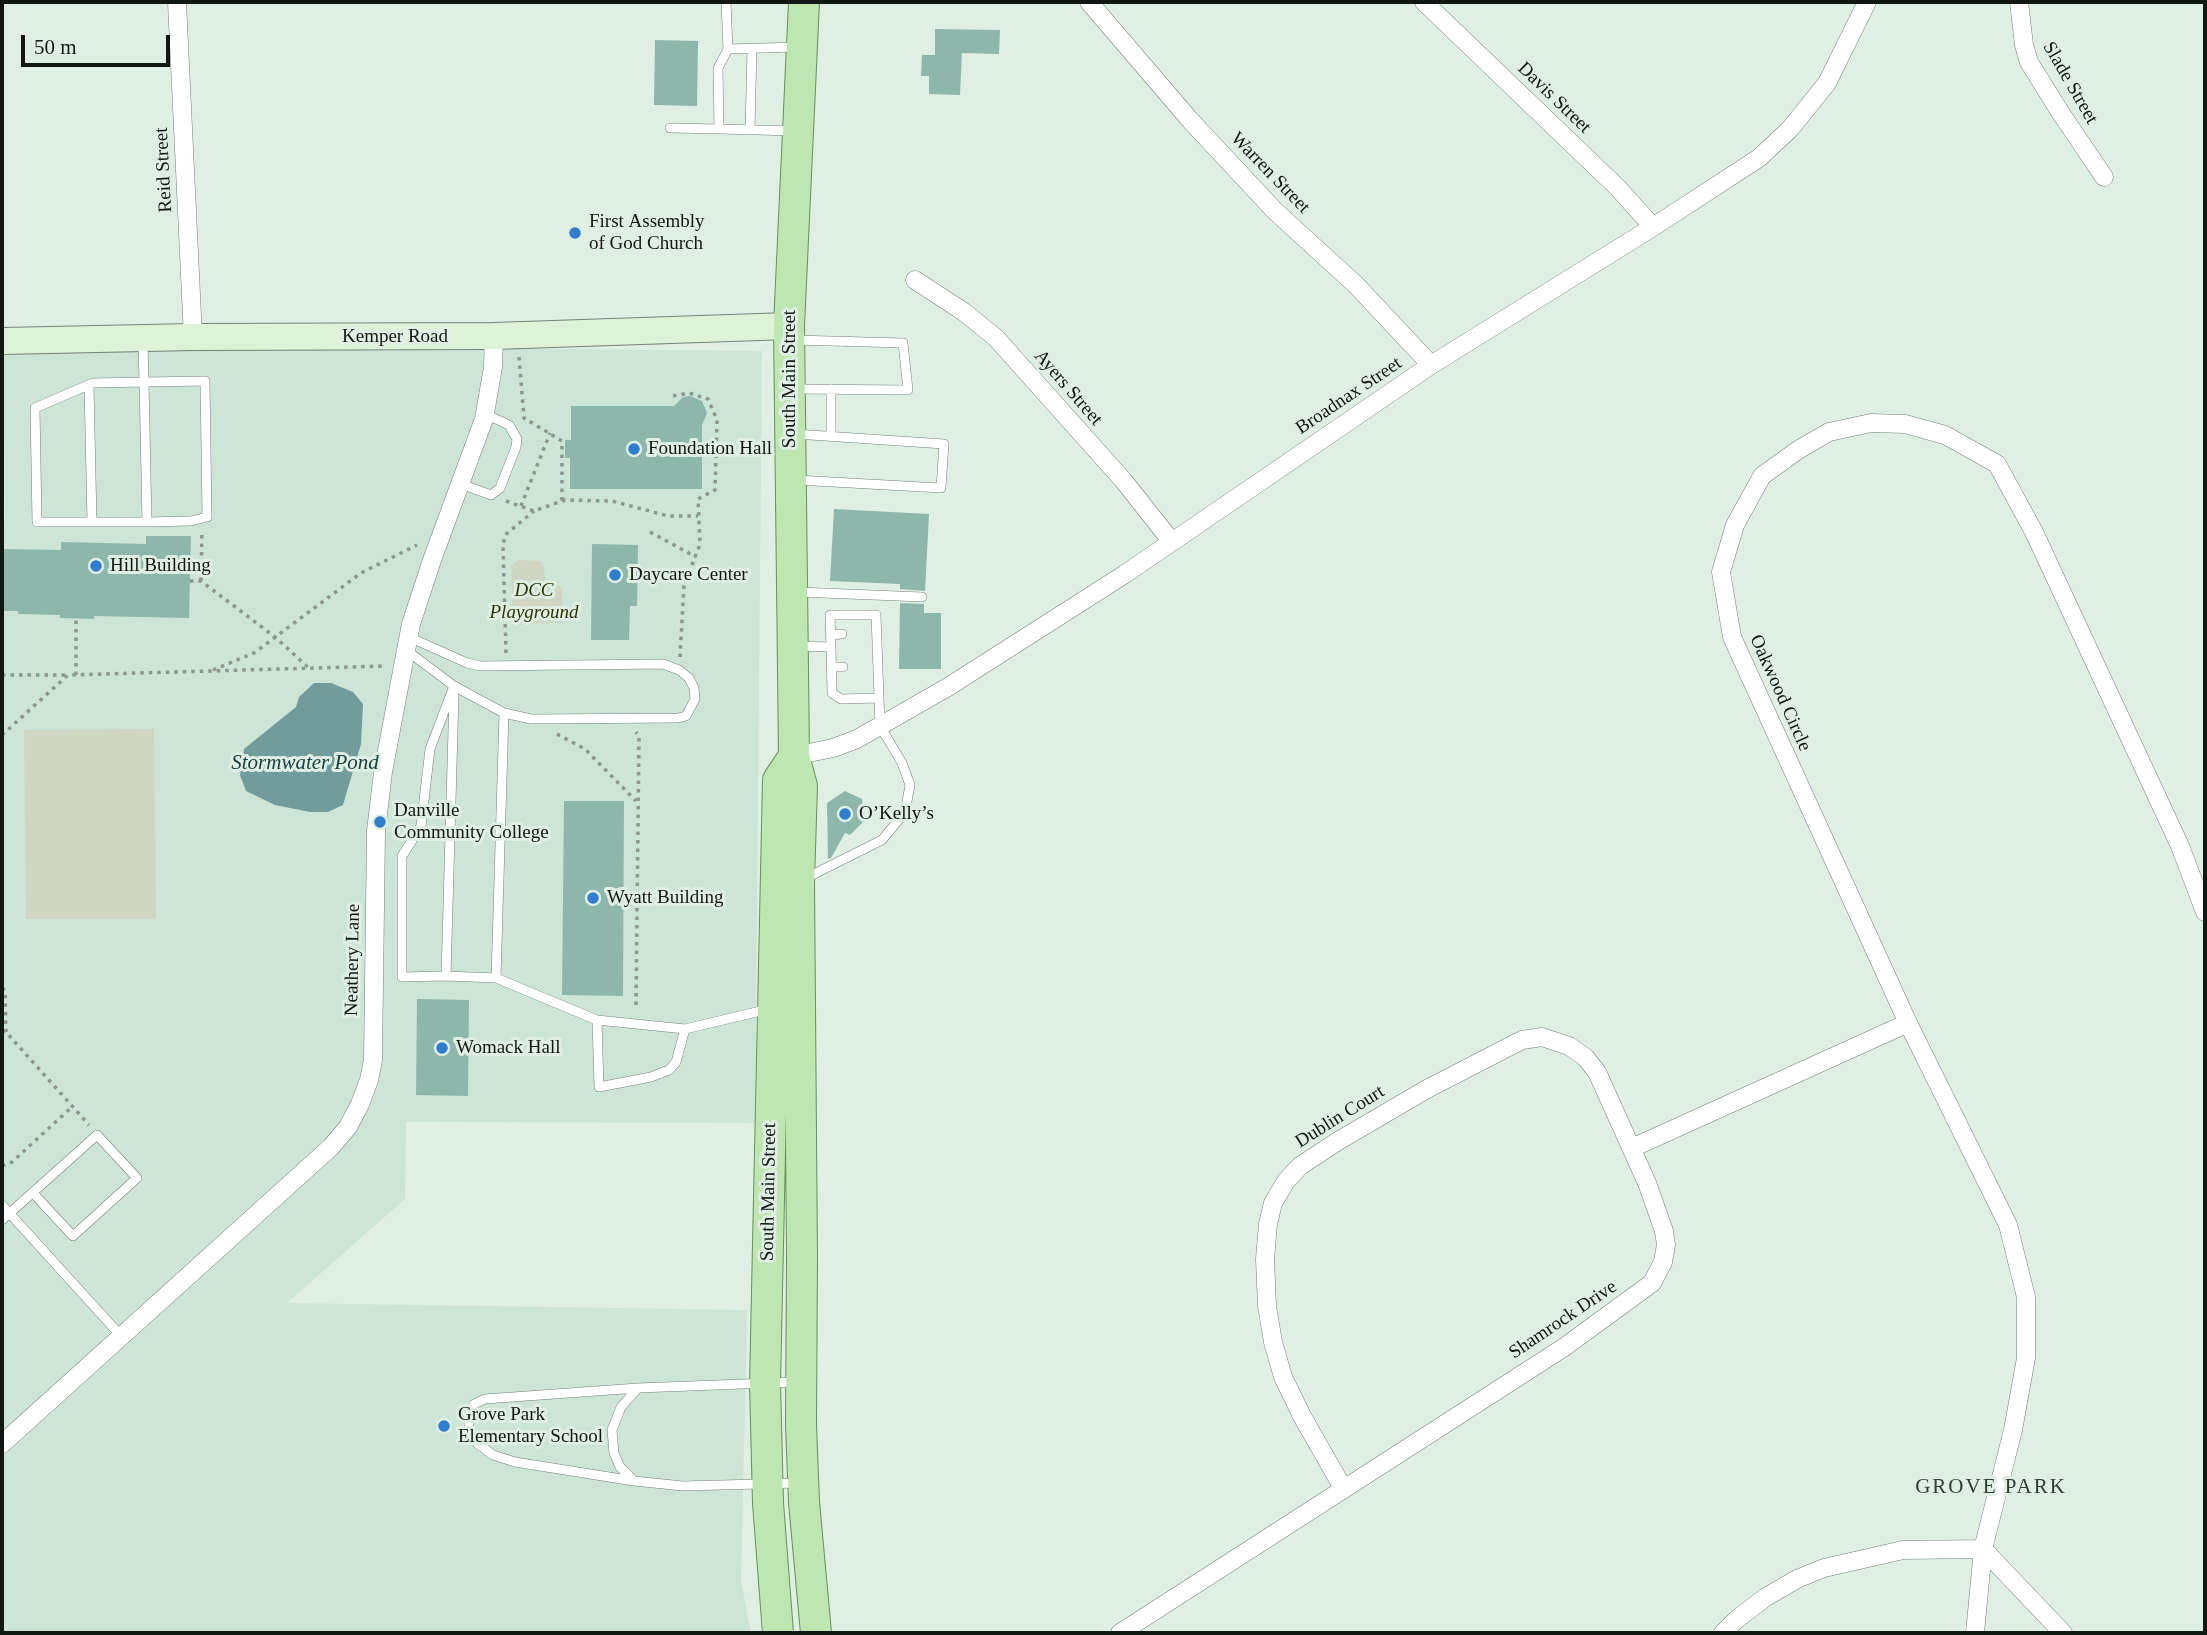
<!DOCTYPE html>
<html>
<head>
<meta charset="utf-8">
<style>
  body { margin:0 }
  #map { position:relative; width:2207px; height:1635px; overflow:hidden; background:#dfefe4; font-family:"Times New Roman",serif }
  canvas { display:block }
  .frame { position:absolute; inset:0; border:4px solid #111713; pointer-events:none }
  .scale { position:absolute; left:21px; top:35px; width:149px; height:32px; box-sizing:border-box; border:4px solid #111713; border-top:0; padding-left:9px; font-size:21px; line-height:24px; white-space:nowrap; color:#111713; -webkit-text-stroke:5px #dfefe4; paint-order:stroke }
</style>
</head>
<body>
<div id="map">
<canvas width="2207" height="1635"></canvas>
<div class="frame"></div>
<div class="scale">50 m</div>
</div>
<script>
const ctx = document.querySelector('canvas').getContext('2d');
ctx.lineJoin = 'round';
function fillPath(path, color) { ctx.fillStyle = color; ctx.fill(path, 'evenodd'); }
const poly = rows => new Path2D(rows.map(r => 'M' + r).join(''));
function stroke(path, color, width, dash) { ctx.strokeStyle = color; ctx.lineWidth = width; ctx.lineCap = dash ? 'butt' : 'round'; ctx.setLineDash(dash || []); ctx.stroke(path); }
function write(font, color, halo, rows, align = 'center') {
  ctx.font = font + ' "Times New Roman",serif'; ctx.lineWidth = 6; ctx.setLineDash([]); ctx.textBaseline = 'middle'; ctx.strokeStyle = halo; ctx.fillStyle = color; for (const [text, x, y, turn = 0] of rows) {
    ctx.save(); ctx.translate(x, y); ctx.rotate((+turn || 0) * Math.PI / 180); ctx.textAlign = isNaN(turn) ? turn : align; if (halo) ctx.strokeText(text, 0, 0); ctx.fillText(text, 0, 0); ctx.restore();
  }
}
fillPath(poly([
  [267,346,762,351,755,1123,406,1122,405,1199,287,1303,747,1310,741,1581,751,1633,2,1633,2,521,5,521,3,353]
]), '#cde5d6');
fillPath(poly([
  [519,560,541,561,544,568,546,586,557,585,562,588,562,603,566,622,513,625,511,565],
  [154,729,156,919,26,919,24,730]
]), '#d0d6c1');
fillPath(poly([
  [314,683,331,683,353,692,363,704,361,744,343,805,328,812,310,812,275,805,246,791,240,775,244,749,296,707,299,697]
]), '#719c9b');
fillPath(poly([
  [935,29,1000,30,999,54,962,53,960,95,929,94,929,76,921,76,922,55,935,55],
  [655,40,698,41,697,106,654,105],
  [690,396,702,401,707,413,702,425,702,489,570,489,570,458,565,458,565,440,571,440,571,406,674,406,683,397],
  [834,509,929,514,925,591,900,589,900,584,830,581],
  [146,536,191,536,189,618,94,616,94,619,60,618,60,615,18,614,18,611,2,611,2,549,61,550,61,542,146,544],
  [592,544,638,545,637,606,630,606,629,640,591,640],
  [900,603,924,604,924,613,941,613,941,669,899,669],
  [845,791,862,799,865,820,850,835,845,833,831,858,828,859,827,803],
  [564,801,624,801,623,996,562,995],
  [417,999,469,1000,468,1096,416,1095]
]), '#8eb7ac');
const lane = poly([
  [726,2,728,49,718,68,719,129,794,131],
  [728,49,796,47],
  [670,128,719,129],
  [750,130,752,49],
  [794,340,903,343,908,390,795,389],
  [143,342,144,382,147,522,191,521,207,517,205,381,144,382,93,383,35,408,37,522,147,522],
  [89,385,92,522],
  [795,434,944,444,941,488,796,480],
  [831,436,831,389],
  [461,484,491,495,495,492,500,488,516,447,517,439,509,425,485,414],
  [798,592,922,597],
  [831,635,842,634],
  [796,646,831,647,830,615,876,615,880,726,902,763,910,785,905,812,882,840,804,879],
  [831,647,832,693,841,699,879,698],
  [406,650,454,686,504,713,531,719,678,718,686,716,695,699,694,688,689,678,679,670,663,664,480,666,467,663,409,637],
  [831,667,843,667],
  [454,695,446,976,496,978],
  [504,713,496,978,597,1020],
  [446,976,402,977,402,856,421,826,430,749,454,686],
  [685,1029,676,1062,669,1070,651,1077,599,1087,597,1020,685,1029,769,1009],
  [2,1205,121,1336],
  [2,1220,97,1135,137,1178,73,1236,33,1193],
  [795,1382,638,1388,485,1399,474,1404,469,1415,469,1428,478,1444,493,1455,515,1462,634,1481,683,1486,798,1483],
  [633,1480,620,1467,614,1453,612,1430,621,1407,638,1388]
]);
const street = poly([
  [177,2,193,337],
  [1089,2,1190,120,1275,211,1356,285,1431,365],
  [1424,2,1618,188,1653,227],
  [2019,2,2024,45,2029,62,2060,112,2104,177],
  [915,280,964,312,996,338,1123,480,1172,542],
  [794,756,833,748,857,739,948,687,1125,574,1431,365,1653,227,1759,158,1790,129,1827,83,1867,2],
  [1632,1148,1908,1023],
  [2,1444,331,1147,348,1127,360,1104,369,1080,373,1060,376,831,383,772,411,624,432,560,484,419,493,367,494,336],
  [1983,1549,2063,1633],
  [1120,1633,1563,1348,1652,1283,1663,1262,1666,1245,1664,1231,1647,1183,1597,1072,1585,1057,1569,1046,1542,1037,1522,1040,1427,1089,1338,1141,1300,1166,1286,1181,1273,1203,1268,1224,1265,1259,1267,1306,1273,1342,1283,1377,1303,1418,1343,1488],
  [1723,1633,1737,1619,1766,1597,1797,1579,1824,1568,1903,1550,1983,1549],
  [1975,1633,1983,1549,2013,1430,2026,1358,2026,1297,2008,1225,1908,1023,1732,637,1721,572,1735,525,1762,476,1798,450,1829,432,1871,423,1905,424,1945,435,1997,464,2034,532,2180,846,2205,912]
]);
const secondary = poly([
  [2,341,193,337,494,336,789,326]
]);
const primary = poly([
  [804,2,789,326,794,756,802,786,799,881,802,1259,801,1425,804,1502,816,1633],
  [778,1633,768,1503,765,1384,778,780,794,756]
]);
stroke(lane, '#738178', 10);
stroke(street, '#738178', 19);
stroke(secondary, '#738178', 28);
stroke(primary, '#649258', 32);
stroke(poly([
  [519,357,524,418,562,441,562,502],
  [673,396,689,393,708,399,717,420,715,490,698,499,700,544,684,586,680,657],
  [506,501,534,511,565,500,612,501,668,516,698,516],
  [521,506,550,433],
  [650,532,696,557],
  [190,581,201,581,275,637,310,669],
  [201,581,202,530],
  [506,653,503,546,505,535,534,511],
  [213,670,254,653,361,573,417,545],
  [2,675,66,675],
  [76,675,76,618],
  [557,734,585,749,636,801],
  [2,735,68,675,386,666],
  [2,988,5,990,6,1032],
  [636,1005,639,736,636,732],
  [2,1031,6,1032,89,1125],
  [2,1166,12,1162,73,1106]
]), '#8b978f', 3.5, [3.5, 5]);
stroke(lane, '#fff', 9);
stroke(street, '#fff', 18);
stroke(secondary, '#def2d8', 26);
stroke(primary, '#bde6b1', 30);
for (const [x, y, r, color] of [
  [575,233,7,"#2f7ece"],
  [634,449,7,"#2f7ece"],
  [96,566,7,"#2f7ece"],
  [615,575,7,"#2f7ece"],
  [845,814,7,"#2f7ece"],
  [380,822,7,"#2f7ece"],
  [593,898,7,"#2f7ece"],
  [442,1048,7,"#2f7ece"],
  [444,1426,7,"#2f7ece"]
]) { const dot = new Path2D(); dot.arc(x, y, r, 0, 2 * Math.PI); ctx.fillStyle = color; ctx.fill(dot); stroke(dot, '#dfefe4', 2.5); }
write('19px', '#111713', '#dfefe4', [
  ["Slade Street",2070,83,60],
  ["Davis Street",1554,98,44],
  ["Reid Street",164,170,-93],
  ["Warren Street",1270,173,46],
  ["Kemper Road",395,337],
  ["South Main Street",790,379,-90],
  ["Ayers Street",1068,388,49],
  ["Broadnax Street",1349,396,-34],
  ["Oakwood Circle",1780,693,66],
  ["Neathery Lane",353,960,-89],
  ["Dublin Court",1340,1117,-32],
  ["South Main Street",769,1192,-89],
  ["Shamrock Drive",1563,1320,-34]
]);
write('19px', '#111713', '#dfefe4', [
  ["First Assembly",589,222],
  ["of God Church",589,244],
  ["Foundation Hall",648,449],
  ["Hill Building",110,566],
  ["Daycare Center",629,575],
  ["Danville",394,811],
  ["Community College",394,833],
  ["O’Kelly’s",859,814],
  ["Wyatt Building",607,898],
  ["Womack Hall",456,1048],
  ["Grove Park",458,1415],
  ["Elementary School",458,1437]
], 'left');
write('italic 19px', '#2d3600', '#dfefe4', [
  ["DCC",534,591],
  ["Playground",534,613]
]);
write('italic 21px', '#184141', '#dfefe4', [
  ["Stormwater Pond",305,763]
]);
ctx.letterSpacing = '2px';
write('21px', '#303c34', '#dfefe4', [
  ["GROVE PARK",1991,1487]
]);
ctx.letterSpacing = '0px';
</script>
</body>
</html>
